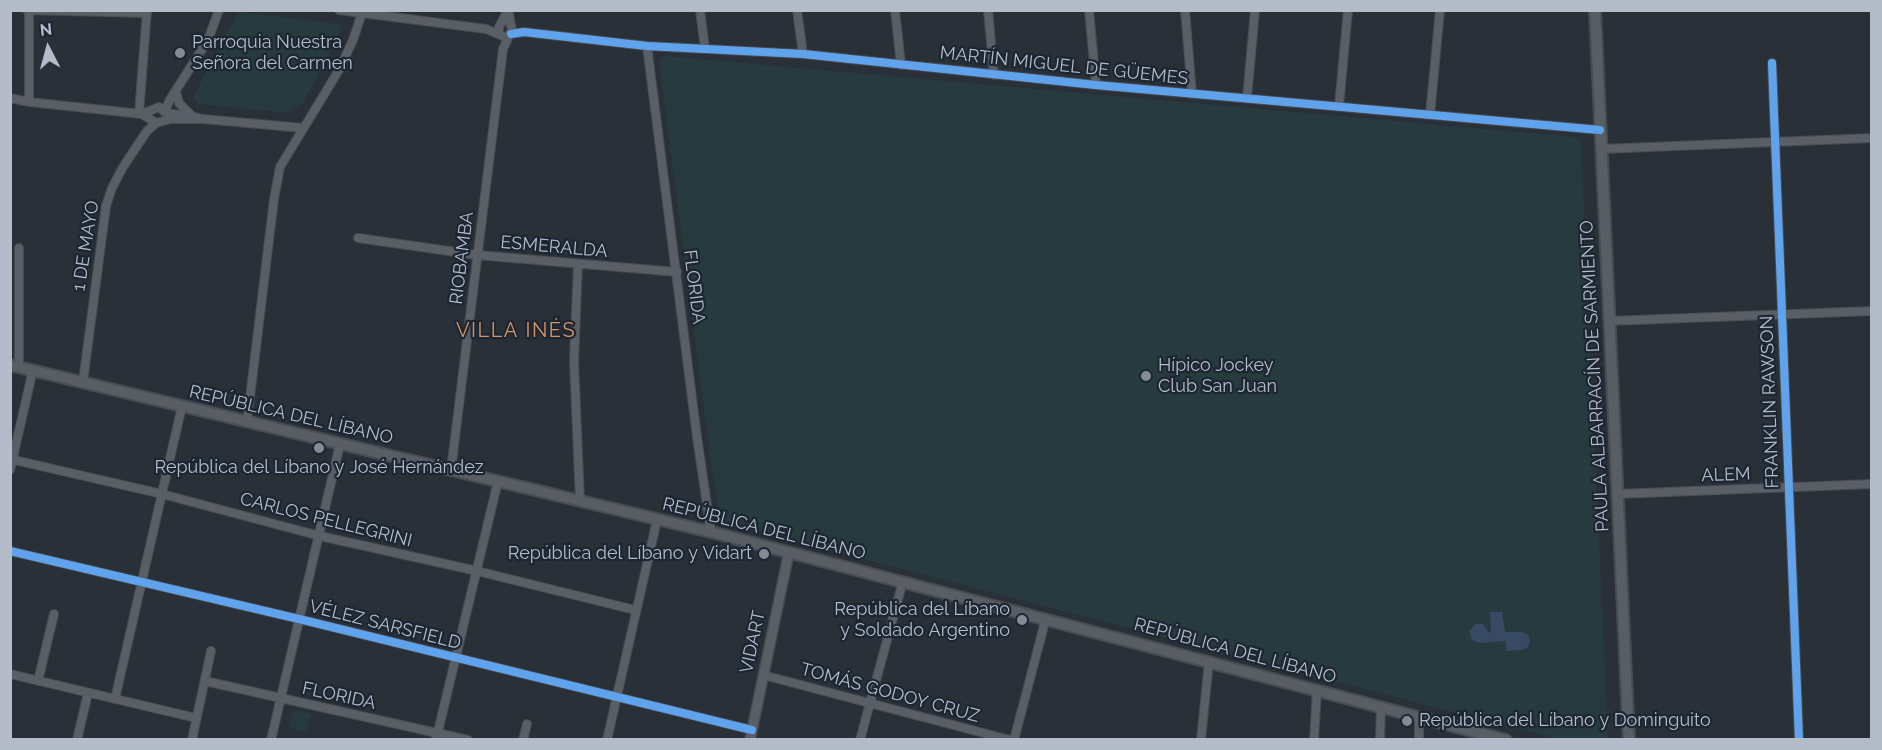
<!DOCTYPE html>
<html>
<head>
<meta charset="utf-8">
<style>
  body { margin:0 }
  #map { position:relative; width:1882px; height:750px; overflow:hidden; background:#2a3038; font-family:Raleway,sans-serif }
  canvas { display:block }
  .frame { position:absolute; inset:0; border:12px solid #b4bcc9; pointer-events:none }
  .north { position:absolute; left:18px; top:18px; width:60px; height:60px; -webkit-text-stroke:4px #1d2633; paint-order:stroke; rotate:354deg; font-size:16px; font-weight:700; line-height:24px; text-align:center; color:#b4bcc9 }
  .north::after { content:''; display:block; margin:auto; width:21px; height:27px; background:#b4bcc9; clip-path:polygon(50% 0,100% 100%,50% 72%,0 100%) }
</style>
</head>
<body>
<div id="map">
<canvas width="1882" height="750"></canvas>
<div class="frame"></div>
<div class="north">N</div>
</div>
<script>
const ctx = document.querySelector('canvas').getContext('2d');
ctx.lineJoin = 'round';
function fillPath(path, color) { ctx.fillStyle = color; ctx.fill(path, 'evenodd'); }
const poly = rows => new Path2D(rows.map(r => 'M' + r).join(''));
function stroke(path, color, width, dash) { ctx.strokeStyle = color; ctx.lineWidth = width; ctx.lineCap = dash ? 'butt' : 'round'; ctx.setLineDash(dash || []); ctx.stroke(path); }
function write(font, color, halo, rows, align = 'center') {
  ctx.font = font + ' Raleway,sans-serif'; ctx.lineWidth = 4.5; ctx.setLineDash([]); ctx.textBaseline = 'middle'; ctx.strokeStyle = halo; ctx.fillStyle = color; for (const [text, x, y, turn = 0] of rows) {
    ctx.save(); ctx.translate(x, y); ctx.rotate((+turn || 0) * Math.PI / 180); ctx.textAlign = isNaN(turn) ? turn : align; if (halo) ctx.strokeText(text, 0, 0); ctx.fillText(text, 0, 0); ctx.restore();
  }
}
fillPath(poly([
  [240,12,339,24,342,30,303,103,290,111,280,112,198,104,193,97,237,15],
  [664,56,1575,137,1581,143,1608,739,1558,739,728,524,720,515,710,456,659,60],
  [297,710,311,714,306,732,289,728,292,713]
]), '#273a3e');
fillPath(poly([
  [1490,612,1502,612,1505,632,1522,632,1528,635,1530,641,1527,648,1522,650,1506,651,1506,641,1479,643,1472,640,1469,631,1475,624,1483,624,1489,633,1491,632]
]), '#384963');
const minor = poly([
  [27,10,147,13],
  [29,10,29,102],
  [339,10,486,29,505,37,509,36,512,30,508,10],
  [700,10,705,48],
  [797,10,803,54],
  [895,10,901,65],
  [988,10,994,75],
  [1089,10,1096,85],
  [1185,10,1192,94],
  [499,33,499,27,507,12],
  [511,34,524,32,647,46,803,54,1096,85,1600,130],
  [647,46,697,437,711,532],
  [1772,63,1799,740],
  [176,92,179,103,191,115],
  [10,98,29,102,142,114,156,123,170,119,203,119,303,128],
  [1247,98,1255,10],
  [1339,106,1348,10],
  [165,112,169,101,208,40,219,10],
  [166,113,199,118],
  [139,114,147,10],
  [142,114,159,107,166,113],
  [1430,115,1440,10],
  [1601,149,1872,138],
  [358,238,477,255,677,272],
  [578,264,574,361,580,501],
  [1609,321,1872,311],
  [19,367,19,248],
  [83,382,106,206,112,188,123,167,147,131,156,123],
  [247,422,274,199,280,167,339,70,353,40,363,10],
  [10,459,162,494,320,536,477,571,635,610],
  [10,470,33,370],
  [451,470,503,49,509,36],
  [1617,494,1872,484],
  [10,551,299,619,752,730],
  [10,674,196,718],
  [763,675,1010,740],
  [38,681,54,614],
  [205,681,468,740],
  [115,699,182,406],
  [1419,716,1419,740],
  [77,740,88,693],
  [192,740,211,651],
  [271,740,340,444],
  [436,740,498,481],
  [523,740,527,724],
  [607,740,657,520],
  [860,740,903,581],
  [1014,740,1046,618],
  [1201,740,1209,661],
  [1314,740,1317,689],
  [1380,740,1381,706]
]);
const tertiary = poly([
  [750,740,789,552]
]);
const secondary = poly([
  [1595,10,1629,740],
  [10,365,711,532,1506,740]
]);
stroke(minor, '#484c53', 10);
stroke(tertiary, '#484c53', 12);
stroke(secondary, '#484c53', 14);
stroke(minor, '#5a5e66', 8);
stroke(tertiary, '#5a5e66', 9);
stroke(secondary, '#595d64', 10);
stroke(poly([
  [511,34,524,32,647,46,803,54,1096,85,1600,130],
  [1772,63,1799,740],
  [10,551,299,619,752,730]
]), '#60a3ed', 8);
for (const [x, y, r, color] of [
  [180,53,6,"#848b96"],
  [1146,376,6,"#848b96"],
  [319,448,6,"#848b96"],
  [764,554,6,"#848b96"],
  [1022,620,6,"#848b96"],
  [1407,721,6,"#848b96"]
]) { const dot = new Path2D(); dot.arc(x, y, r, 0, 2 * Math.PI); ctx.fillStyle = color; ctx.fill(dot); stroke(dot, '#1d2633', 2); }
write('18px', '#b4bcc9', '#1d2633', [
  ["Parroquia Nuestra",192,43],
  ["Señora del Carmen",192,64],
  ["Hípico Jockey",1158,366],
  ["Club San Juan",1158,387],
  ["República del Líbano y José Hernández",319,468,"center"],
  ["República del Líbano y Vidart",752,554,"right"],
  ["República del Líbano",1010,610,"right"],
  ["y Soldado Argentino",1010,631,"right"],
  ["República del Líbano y Dominguito",1419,721]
], 'left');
write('18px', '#b4bcc9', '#1d2633', [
  ["MARTÍN MIGUEL DE GÜEMES",1064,66,6],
  ["1 DE MAYO",86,246,-81],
  ["ESMERALDA",554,247,5],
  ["RIOBAMBA",462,258,-83],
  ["FLORIDA",694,287,83],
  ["PAULA ALBARRACÍN DE SARMIENTO",1595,376,-93],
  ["FRANKLIN RAWSON",1770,402,-92],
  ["REPÚBLICA DEL LÍBANO",291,415,13],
  ["ALEM",1726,475,-2],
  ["CARLOS PELLEGRINI",326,520,14],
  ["REPÚBLICA DEL LÍBANO",764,529,14],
  ["VÉLEZ SARSFIELD",385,625,14],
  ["VIDART",753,642,-78],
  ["REPÚBLICA DEL LÍBANO",1235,651,15],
  ["TOMÁS GODOY CRUZ",890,693,15],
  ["FLORIDA",339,696,12]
]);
ctx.letterSpacing = '1.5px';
write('20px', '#d59563', '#1d2633', [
  ["VILLA INÉS",516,331]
]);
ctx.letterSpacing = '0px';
</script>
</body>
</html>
